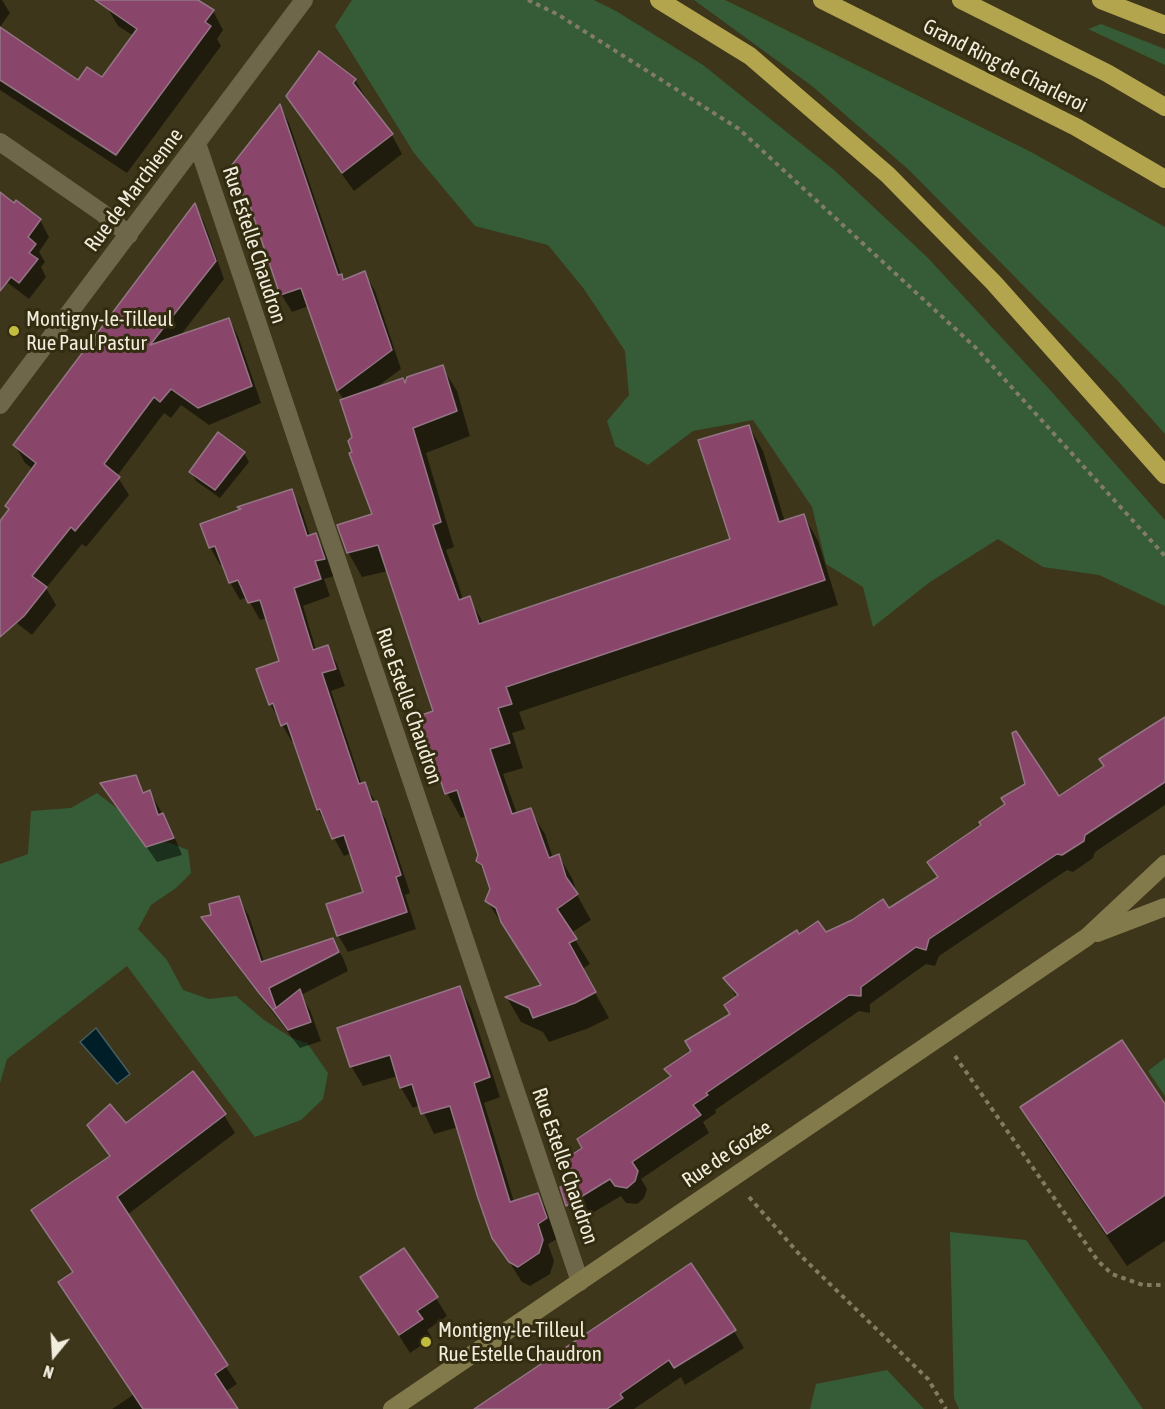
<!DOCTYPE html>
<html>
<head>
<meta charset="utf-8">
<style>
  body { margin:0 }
  #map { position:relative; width:1165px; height:1409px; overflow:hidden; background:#3d361a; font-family:"Asap Condensed",sans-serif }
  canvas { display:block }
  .north { position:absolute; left:24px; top:1325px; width:60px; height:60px; -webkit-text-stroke:4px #332c10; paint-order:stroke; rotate:198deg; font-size:16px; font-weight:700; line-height:24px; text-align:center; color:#f1eddd }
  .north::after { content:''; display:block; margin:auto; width:21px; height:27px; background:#f1eddd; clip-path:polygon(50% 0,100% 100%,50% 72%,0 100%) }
</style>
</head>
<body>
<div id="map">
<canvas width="1165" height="1409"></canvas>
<div class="north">N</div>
</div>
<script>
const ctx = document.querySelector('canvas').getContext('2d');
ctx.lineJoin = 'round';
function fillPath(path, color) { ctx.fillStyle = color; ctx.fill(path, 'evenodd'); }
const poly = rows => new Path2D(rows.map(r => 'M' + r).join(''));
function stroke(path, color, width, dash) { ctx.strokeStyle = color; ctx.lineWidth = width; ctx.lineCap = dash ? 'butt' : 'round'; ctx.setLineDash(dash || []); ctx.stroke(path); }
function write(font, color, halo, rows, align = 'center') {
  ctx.font = font + ' "Asap Condensed",sans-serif'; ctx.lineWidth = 6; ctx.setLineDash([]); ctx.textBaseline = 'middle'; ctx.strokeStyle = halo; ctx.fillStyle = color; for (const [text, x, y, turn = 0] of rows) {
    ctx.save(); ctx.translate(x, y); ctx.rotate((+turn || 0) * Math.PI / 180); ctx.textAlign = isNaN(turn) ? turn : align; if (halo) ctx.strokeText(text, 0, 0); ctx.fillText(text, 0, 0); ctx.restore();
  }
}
fillPath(poly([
  [352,0,594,0,616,11,703,65,834,170,927,257,1051,391,1154,508,1165,520,1165,606,1099,575,1043,567,998,539,930,582,873,627,863,587,826,564,812,507,753,420,693,431,648,465,615,446,607,421,629,395,625,351,584,289,548,245,475,226,414,153,335,26],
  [694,0,725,0,752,13,1031,152,1165,227,1165,434,1118,381,909,170,812,86],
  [1101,24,1165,49,1165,65,1088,29],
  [97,793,123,813,139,839,170,843,188,850,191,873,176,888,151,905,138,929,167,960,183,990,209,999,236,996,264,1020,292,1038,307,1043,328,1073,323,1099,301,1120,255,1137,127,966,7,1059,0,1083,0,864,28,854,31,811,71,808],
  [1165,1058,1165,1096,1148,1071],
  [950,1232,1026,1240,1143,1409,959,1409,954,1398],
  [887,1370,924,1409,810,1409,816,1384]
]), '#355c37');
const water = poly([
  [96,1028,130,1074,117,1084,80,1042,96,1028]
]);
fillPath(water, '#001e27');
stroke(water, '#485c5e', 1.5);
fillPath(poly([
  [0,0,2,0,10,13,0,27],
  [107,0,196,0,213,11,223,30,217,39,221,46,127,173,0,90,0,29,78,82,102,80,134,36,118,26,107,7],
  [355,80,366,98,365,100,392,135,402,154,354,191,299,115,288,96],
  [280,106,289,123,341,275,344,281,365,273,375,291,401,369,374,389,405,386,442,367,457,391,470,436,426,453,454,547,446,550,458,584,463,600,469,598,484,624,732,540,749,426,763,451,785,522,804,516,818,541,838,605,519,712,525,729,512,733,523,768,503,774,517,814,530,810,545,834,553,858,559,856,573,880,577,895,591,920,571,933,590,964,582,969,609,1018,589,1028,549,1042,543,1032,521,1022,507,998,542,986,487,901,491,889,487,878,478,861,480,855,467,816,461,818,447,793,435,712,388,571,362,577,348,552,374,515,354,453,354,437,344,400,338,391,309,306,292,312,281,294,257,223,248,207,234,165],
  [0,204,40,220,49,237,39,252,45,262,41,267,46,277,29,299,0,277],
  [195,206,204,222,224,279,180,336,229,319,238,336,261,403,209,425,181,405,171,418,164,413,117,476,129,495,86,547,82,544,46,588,56,605,32,635,0,610,0,522,33,469,25,463,15,445],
  [244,453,249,462,220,498,196,481,191,472],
  [291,491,301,508,310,536,315,534,325,552,334,576,324,579,330,596,303,606,316,650,327,647,337,664,345,686,331,691,362,785,365,784,386,820,410,893,405,895,416,929,348,952,338,935,365,893,351,853,344,856,334,838,318,810,295,741,292,742,270,704,280,662,267,618,260,620,247,597,240,600,231,584,245,578,231,581,231,583,223,564,220,565,210,547,241,511,239,508],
  [1165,719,1165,805,1095,852,1093,858,1073,872,1067,870,939,956,935,966,926,964,870,1004,870,1013,859,1011,715,1110,716,1113,703,1122,709,1133,641,1179,647,1189,644,1198,637,1204,626,1203,621,1196,577,1222,568,1206,562,1188,578,1183,671,1078,666,1070,693,1052,731,1015,737,998,725,978,799,936,825,934,889,910,939,878,929,863,1058,798,1105,767],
  [135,776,145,794,150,792,172,831,182,855,157,862,103,784],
  [238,897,249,916,264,962,332,939,343,958,348,971,301,995,310,1010,321,1041,300,1048,214,936,203,918,212,916],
  [460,988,471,1008,500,1097,484,1103,514,1202,538,1195,549,1215,557,1239,548,1244,554,1261,550,1274,530,1286,522,1282,493,1237,458,1127,434,1134,420,1105,413,1108,401,1088,398,1076,363,1086,351,1066],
  [1165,1107,1165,1241,1127,1266,1041,1141,1022,1108],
  [224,1115,235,1133,127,1215,237,1384,225,1392,237,1409,112,1409,133,1395,60,1283,74,1273,33,1210,110,1158,89,1125,126,1125],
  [362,1277,436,1298,447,1316,427,1330,432,1338,410,1353],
  [734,1331,744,1348,685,1385,681,1377,634,1409,478,1409]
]), '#0007');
const building = poly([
  [95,0,198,0,214,10,205,22,211,26,116,155,0,80,0,27,78,80,87,67,102,77,137,29,95,0],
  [319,51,356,79,353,83,393,134,342,173,286,96,319,51],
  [280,104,338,275,342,274,343,280,365,271,392,350,337,391,301,288,280,295,250,206,247,207,232,165,280,104],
  [0,192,14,203,16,200,41,219,28,237,36,244,29,253,38,259,19,283,11,277,0,291,0,192],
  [195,203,216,261,150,345,229,318,252,386,198,408,171,389,160,402,154,397,104,464,120,477,75,531,71,527,32,576,47,587,24,616,0,637,0,521,9,509,5,506,36,463,13,445,195,203],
  [443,365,457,411,413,428,441,522,433,525,444,558,459,600,470,596,479,624,730,539,698,440,749,425,779,522,804,514,825,580,506,687,512,704,498,708,510,743,490,749,512,814,531,808,549,858,559,854,566,877,578,894,557,909,577,939,569,943,596,992,575,1003,533,1018,529,1008,505,997,541,985,501,922,496,908,485,901,490,889,482,865,476,861,478,855,457,790,445,794,419,716,433,711,378,545,347,553,337,525,372,514,349,453,352,452,348,441,352,437,340,400,403,378,405,383,407,377,443,365],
  [218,432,245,452,215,490,189,472,218,432],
  [292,489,307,536,316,533,325,559,315,561,321,579,294,588,313,650,328,645,336,669,322,673,359,784,365,782,372,802,377,801,401,875,396,877,407,912,337,936,326,904,363,892,344,835,332,839,320,809,317,810,287,723,281,726,273,703,269,705,256,669,279,661,260,600,248,603,238,580,229,583,215,546,209,548,200,524,241,509,237,507,292,489],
  [1165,717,1165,782,1085,835,1084,841,1062,855,1057,854,929,939,926,950,916,947,861,987,861,996,849,995,706,1093,708,1095,693,1105,701,1115,632,1162,638,1171,635,1181,627,1188,615,1186,610,1179,566,1206,560,1187,576,1182,567,1158,582,1148,577,1139,671,1076,664,1069,691,1051,685,1041,730,1014,724,1005,738,995,723,978,797,930,799,934,818,921,826,932,852,920,883,899,889,908,938,877,927,862,981,825,979,822,1005,804,1001,798,1025,784,1012,733,1016,731,1059,796,1104,766,1099,759,1165,717],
  [136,775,143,793,150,790,158,815,163,813,174,838,146,847,100,783,136,775],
  [239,896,261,962,333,938,339,952,269,988,276,1008,300,989,311,1022,288,1030,273,1010,275,1008,273,1010,259,993,201,917,211,915,209,904,239,896],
  [460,986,490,1077,474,1083,510,1202,538,1193,547,1218,538,1224,543,1240,539,1253,518,1267,509,1262,492,1238,478,1198,450,1106,421,1114,412,1084,400,1088,390,1055,350,1067,337,1028,460,986],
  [1122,1040,1165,1104,1165,1195,1107,1234,1020,1107,1122,1040],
  [193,1071,226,1114,117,1197,228,1365,215,1374,238,1409,143,1409,58,1282,73,1272,31,1210,110,1156,87,1125,110,1104,126,1123,193,1071],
  [404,1248,438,1297,417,1311,423,1319,399,1335,360,1277,404,1248],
  [691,1263,736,1330,674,1368,669,1360,620,1394,623,1398,607,1409,474,1409,691,1263]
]);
fillPath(building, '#8a456b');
stroke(building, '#947585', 1.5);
stroke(poly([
  [528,0,557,14,739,129,976,348,1165,556],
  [955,1056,1098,1261,1112,1274,1143,1285,1165,1285],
  [749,1197,800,1255,928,1379,946,1409]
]), '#827c64', 4, [4.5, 4.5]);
stroke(poly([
  [0,142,101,212,129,235],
  [197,143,580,1282],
  [0,405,304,0]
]), '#6f674a', 18);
stroke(poly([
  [1097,933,1165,907],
  [392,1409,1087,937,1165,864]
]), '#837a4b', 18);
stroke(poly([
  [659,0,750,56,888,175,994,283,1165,475],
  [822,0,1076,127,1165,179],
  [961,0,1107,73,1165,107],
  [1101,0,1165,25]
]), '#b3a54d', 18);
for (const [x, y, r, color] of [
  [14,331,6,"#c3bd3f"],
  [426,1342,6,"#c3bd3f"]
]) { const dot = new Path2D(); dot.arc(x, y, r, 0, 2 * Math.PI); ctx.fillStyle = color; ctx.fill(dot); stroke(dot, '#332c10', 2); }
write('21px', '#f1eddd', '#332c10', [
  ["Grand Ring de Charleroi",1005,66,27],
  ["Rue de Marchienne",134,190,-53],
  ["Rue Estelle Chaudron",254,245,72],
  ["Rue Estelle Chaudron",409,706,71],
  ["Rue de Gozée",727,1154,-34],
  ["Rue Estelle Chaudron",565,1166,71]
]);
write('21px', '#f1eddd', '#332c10', [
  ["Montigny-le-Tilleul",26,319],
  ["Rue Paul Pastur",26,343],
  ["Montigny-le-Tilleul",438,1330],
  ["Rue Estelle Chaudron",438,1354]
], 'left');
</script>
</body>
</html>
